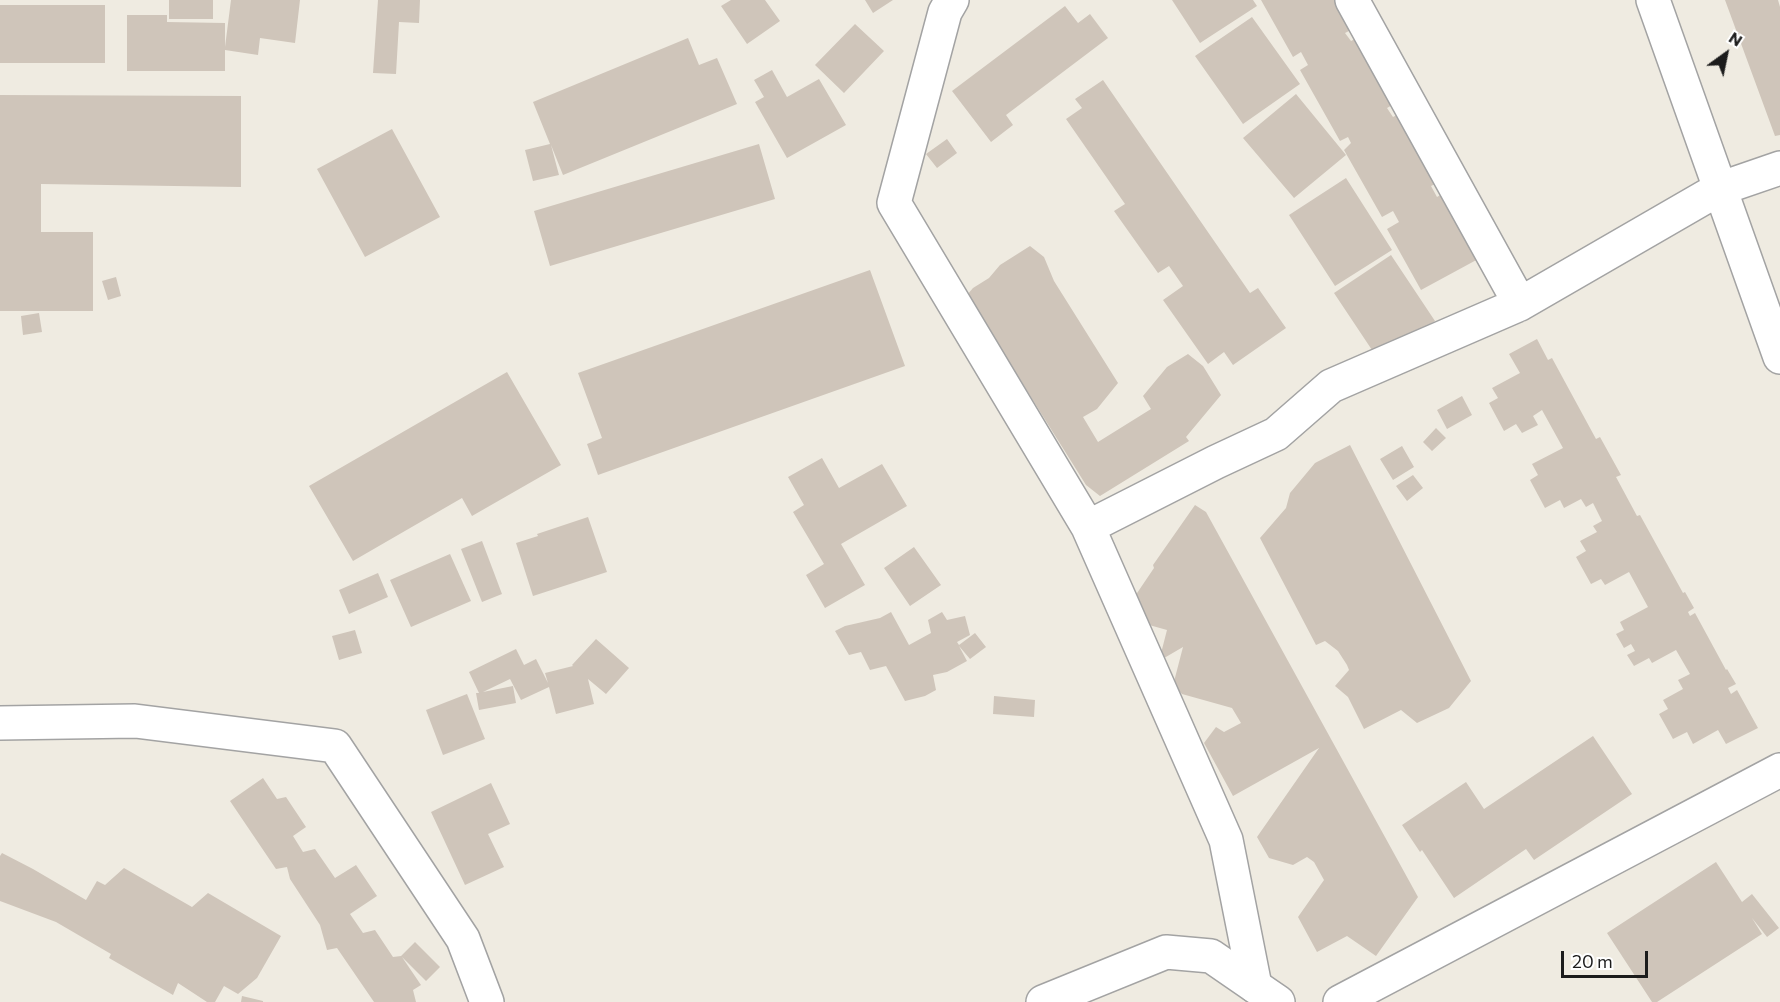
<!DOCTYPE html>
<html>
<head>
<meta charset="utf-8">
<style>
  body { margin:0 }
  #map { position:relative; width:1780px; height:1002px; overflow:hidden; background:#efebe1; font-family:Commissioner,sans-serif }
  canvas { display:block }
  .north { position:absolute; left:1696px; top:24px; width:60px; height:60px; -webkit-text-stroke:4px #fff; paint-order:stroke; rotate:33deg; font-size:16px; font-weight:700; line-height:24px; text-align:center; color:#1c1c1c }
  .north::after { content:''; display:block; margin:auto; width:21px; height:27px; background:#1c1c1c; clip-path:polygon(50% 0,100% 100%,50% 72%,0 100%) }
  .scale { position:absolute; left:1561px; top:951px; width:87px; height:27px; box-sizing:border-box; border:3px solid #1c1c1c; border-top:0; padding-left:8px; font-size:18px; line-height:21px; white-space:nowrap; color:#1c1c1c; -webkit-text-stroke:4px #fff; paint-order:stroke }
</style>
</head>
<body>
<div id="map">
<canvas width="1780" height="1002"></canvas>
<div class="north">N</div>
<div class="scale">20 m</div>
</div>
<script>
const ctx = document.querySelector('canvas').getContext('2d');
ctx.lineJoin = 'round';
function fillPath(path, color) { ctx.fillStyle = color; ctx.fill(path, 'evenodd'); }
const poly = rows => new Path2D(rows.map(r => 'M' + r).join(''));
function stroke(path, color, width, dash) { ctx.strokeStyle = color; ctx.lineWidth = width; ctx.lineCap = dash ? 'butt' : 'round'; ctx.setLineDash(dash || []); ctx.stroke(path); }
fillPath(poly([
  [169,0,213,0,213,19,169,19],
  [231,0,300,0,295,43,260,38,258,55,225,50,225,71,127,71,127,15,167,15,167,22,225,23,225,47],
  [378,0,420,0,419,23,399,22,396,74,373,73],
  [731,0,765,0,780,21,747,44,721,6],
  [865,0,893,0,873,13],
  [1172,0,1253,0,1257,6,1200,43],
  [1261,0,1340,0,1355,28,1345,33,1351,41,1359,37,1396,103,1387,108,1393,117,1401,113,1439,182,1431,186,1437,197,1444,193,1480,258,1421,290,1387,229,1399,222,1393,211,1382,217,1344,150,1351,143,1348,137,1340,141,1300,70,1308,65,1301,52,1293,57],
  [1725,0,1778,0,1780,7,1780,135,1775,136],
  [0,5,105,5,105,63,0,63],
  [1065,6,1078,23,1090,14,1108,38,1006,115,1013,125,991,142,952,91],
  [1252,17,1300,84,1243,124,1195,56],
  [855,24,884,51,844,93,815,65],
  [688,38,699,65,717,58,737,104,563,175,551,145,559,175,533,181,525,150,550,144,533,102],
  [772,70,787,97,819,79,846,125,787,158,755,102,764,97,754,80],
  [1103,80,1250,293,1258,288,1286,328,1233,365,1224,352,1208,364,1163,300,1183,286,1169,266,1158,273,1114,211,1125,204,1066,119,1082,108,1075,99],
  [1296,94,1346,155,1294,198,1243,138],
  [0,95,241,96,241,187,41,184,41,232,93,232,93,311,0,311],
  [392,129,440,217,365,257,317,169],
  [947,139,957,153,937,168,926,154],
  [759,144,775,199,550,266,534,211],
  [1346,178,1392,250,1335,286,1289,215],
  [1030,246,1044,257,1054,281,1118,383,1097,409,1083,417,1098,442,1151,409,1143,396,1167,367,1188,354,1203,366,1221,395,1186,437,1189,441,1100,496,1086,485,967,295,973,288,989,278,1000,265],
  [1391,255,1435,321,1378,359,1334,293],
  [870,270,905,366,598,475,587,444,602,438,578,373],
  [116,277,121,296,108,300,102,281],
  [39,313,42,332,23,335,21,316],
  [1537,339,1548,360,1552,358,1596,439,1600,437,1621,475,1616,477,1637,516,1640,515,1683,593,1685,592,1694,608,1688,612,1690,616,1695,613,1726,670,1727,669,1736,684,1728,688,1731,694,1737,690,1758,728,1726,744,1718,730,1693,744,1687,732,1673,739,1659,714,1668,709,1663,700,1683,689,1678,680,1690,674,1676,650,1652,663,1649,658,1634,666,1627,655,1635,651,1631,644,1624,648,1616,634,1624,630,1620,622,1648,607,1629,572,1605,585,1601,579,1591,584,1576,557,1586,551,1580,541,1597,532,1593,526,1602,521,1593,503,1586,507,1581,499,1564,508,1560,500,1545,508,1530,480,1538,475,1532,464,1563,448,1542,410,1533,416,1538,425,1522,433,1516,424,1504,431,1489,403,1498,398,1492,388,1520,373,1509,354],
  [507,372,561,465,472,516,462,498,353,561,309,486],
  [1462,396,1472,415,1447,429,1437,410],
  [1436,428,1446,438,1432,451,1423,442],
  [1350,445,1471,681,1449,708,1417,723,1401,710,1364,729,1348,697,1335,686,1349,670,1347,665,1338,651,1325,641,1316,645,1260,538,1286,508,1290,493,1315,463],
  [1402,446,1414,467,1393,480,1380,459],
  [822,458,839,488,882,464,907,506,841,544,865,585,825,608,806,575,824,564,793,512,804,505,788,477],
  [1413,475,1423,488,1407,501,1396,486],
  [1195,505,1206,512,1418,897,1376,956,1347,936,1317,952,1298,917,1324,880,1314,862,1307,857,1293,865,1269,858,1257,837,1319,748,1233,796,1204,743,1216,727,1224,732,1241,723,1232,708,1182,694,1180,692,1170,697,1183,647,1159,661,1167,630,1142,623,1131,602,1154,568,1153,565],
  [588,517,607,572,533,596,516,543,538,536,537,534],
  [482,541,502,594,482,602,461,549],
  [914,547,941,585,910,606,884,568],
  [450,554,471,601,411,627,390,580],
  [378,573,388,597,349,614,339,590],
  [891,612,909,645,931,633,928,620,942,612,947,620,965,616,970,635,957,642,959,645,975,633,986,647,970,659,959,646,967,661,947,672,933,675,936,690,925,696,905,701,886,666,870,670,861,652,849,655,835,631,845,626,880,618],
  [355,630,362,653,339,660,332,636],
  [596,639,629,668,606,694,588,679,594,704,556,714,549,687,521,700,510,679,483,692,513,686,516,703,479,710,476,693,479,693,469,672,516,649,524,665,536,659,548,683,545,673,573,666,572,665],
  [467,694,485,739,443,755,426,710],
  [994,696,1035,700,1034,717,993,714],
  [1593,736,1632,794,1534,860,1526,849,1454,898,1422,850,1420,852,1402,825,1466,782,1484,809],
  [263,778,277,799,286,797,306,827,293,836,303,852,315,849,335,878,356,865,377,896,350,914,363,933,375,930,393,957,401,956,415,942,440,967,426,981,402,957,421,985,413,990,416,1002,374,1002,337,948,327,950,320,925,290,879,287,867,276,869,230,801],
  [491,783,510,824,488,834,504,867,465,885,431,812],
  [2,853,33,869,86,900,97,881,105,885,124,868,192,907,208,893,281,936,257,978,238,994,224,986,215,1002,207,1002,178,983,173,995,109,958,111,954,56,922,0,901,0,856],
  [1716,862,1742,902,1752,894,1779,928,1767,937,1752,918,1762,934,1657,1002,1652,1002,1607,933],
  [242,996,263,1001,263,1002,241,1002]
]), '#cfc5ba');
const minor = poly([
  [952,0,945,12,894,203,1088,527,1226,840,1255,986],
  [1352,0,1520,304],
  [1653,0,1780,357],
  [1088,527,1216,462,1276,434,1331,386,1520,304,1719,189,1780,168],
  [1340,1002,1780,770]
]);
const tertiary = poly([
  [0,723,135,721,335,746,463,939,487,1002],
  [1043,1002,1166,952,1211,956,1278,1002]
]);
stroke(minor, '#a3a3a3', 36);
stroke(tertiary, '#a3a3a3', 36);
stroke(minor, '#fff', 33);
stroke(tertiary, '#fff', 33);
</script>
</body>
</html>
